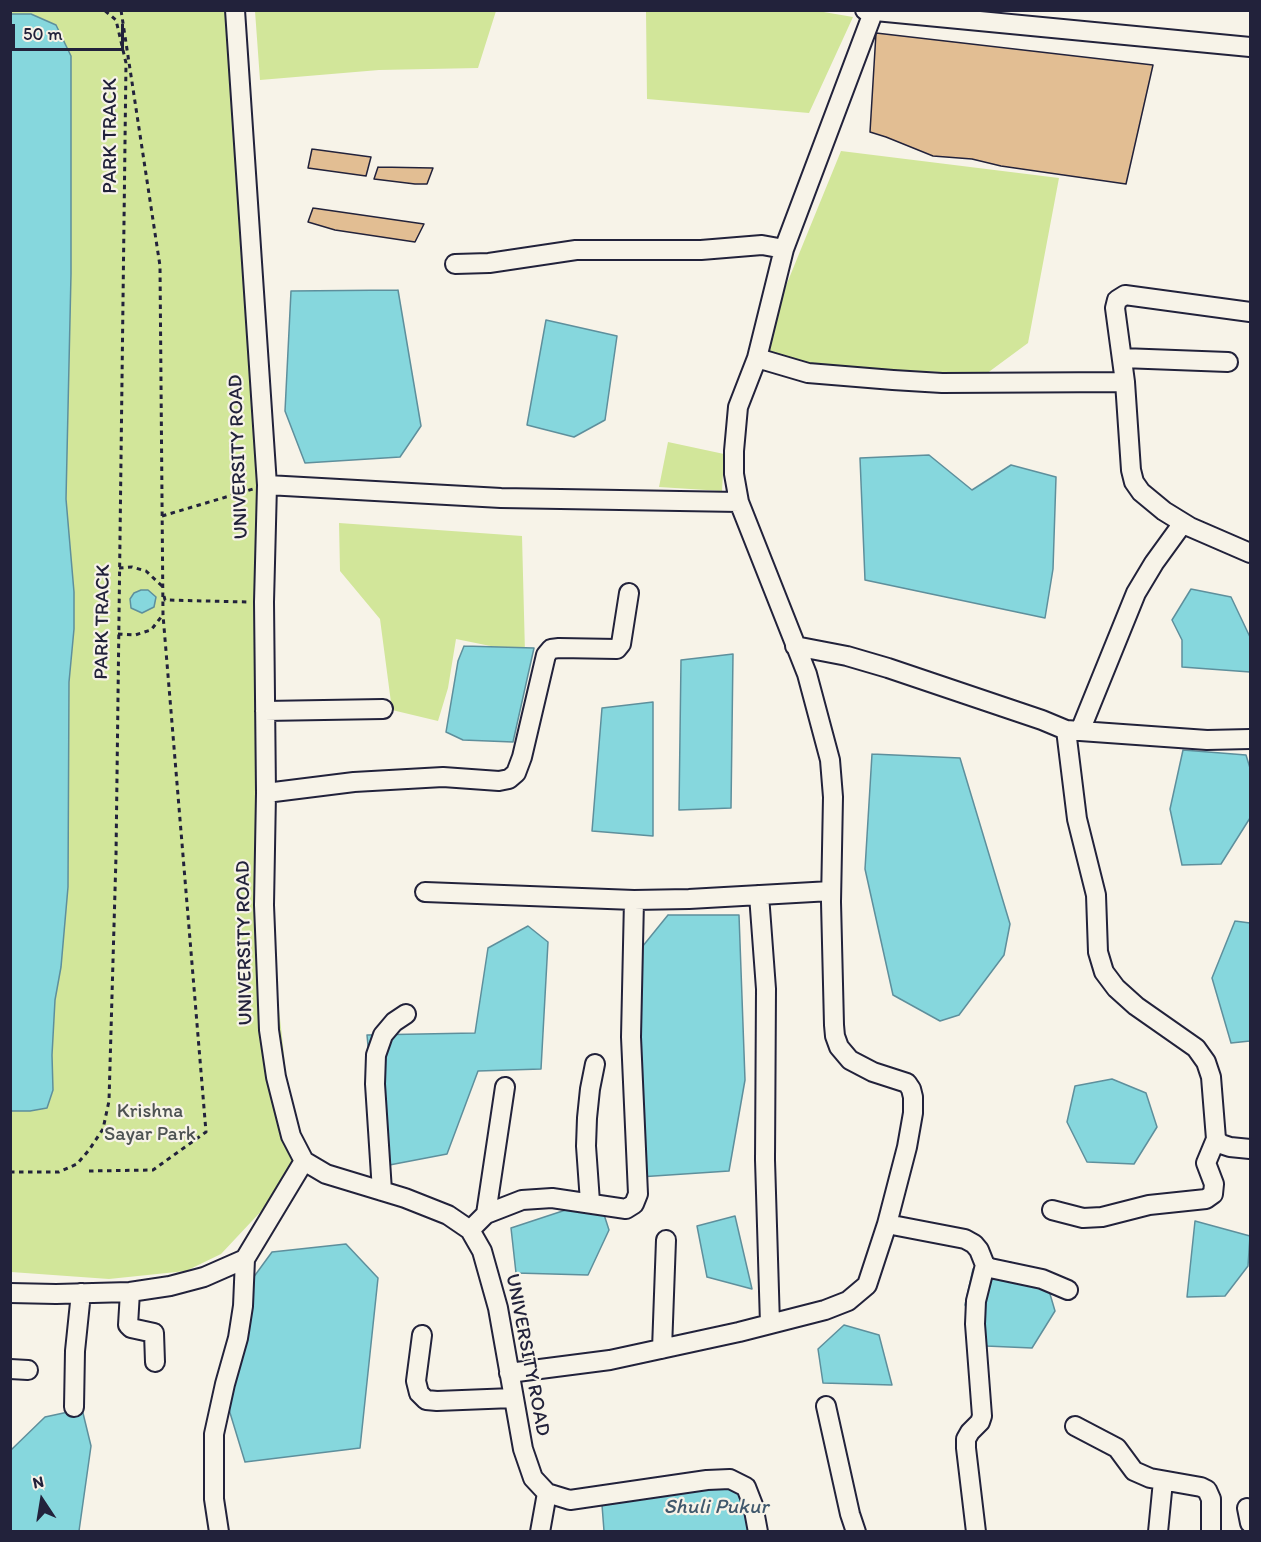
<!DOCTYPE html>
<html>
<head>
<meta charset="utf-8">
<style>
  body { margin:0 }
  #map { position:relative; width:1261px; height:1542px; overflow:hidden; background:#f7f3e8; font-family:Itim,sans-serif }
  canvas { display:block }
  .frame { position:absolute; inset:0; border:12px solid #22223b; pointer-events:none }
  .north { position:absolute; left:12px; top:1470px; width:60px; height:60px; -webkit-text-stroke:4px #f7f3e8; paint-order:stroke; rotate:348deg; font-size:16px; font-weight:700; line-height:24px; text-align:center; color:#22223b }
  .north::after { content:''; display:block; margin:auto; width:21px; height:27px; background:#22223b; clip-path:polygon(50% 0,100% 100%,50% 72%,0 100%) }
  .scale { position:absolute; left:12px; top:24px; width:112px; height:27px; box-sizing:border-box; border:3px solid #22223b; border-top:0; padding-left:8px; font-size:18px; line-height:21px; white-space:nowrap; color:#22223b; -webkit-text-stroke:4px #f7f3e8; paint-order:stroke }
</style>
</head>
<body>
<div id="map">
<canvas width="1261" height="1542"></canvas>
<div class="frame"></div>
<div class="north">N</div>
<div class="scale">50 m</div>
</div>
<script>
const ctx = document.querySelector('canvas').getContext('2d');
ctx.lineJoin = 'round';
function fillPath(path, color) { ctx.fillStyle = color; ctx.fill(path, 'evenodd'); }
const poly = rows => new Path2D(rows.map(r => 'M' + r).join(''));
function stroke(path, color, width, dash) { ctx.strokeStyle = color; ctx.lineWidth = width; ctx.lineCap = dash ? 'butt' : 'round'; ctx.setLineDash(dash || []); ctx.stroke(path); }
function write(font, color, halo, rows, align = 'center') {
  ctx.font = font + ' Itim,sans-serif'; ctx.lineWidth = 4.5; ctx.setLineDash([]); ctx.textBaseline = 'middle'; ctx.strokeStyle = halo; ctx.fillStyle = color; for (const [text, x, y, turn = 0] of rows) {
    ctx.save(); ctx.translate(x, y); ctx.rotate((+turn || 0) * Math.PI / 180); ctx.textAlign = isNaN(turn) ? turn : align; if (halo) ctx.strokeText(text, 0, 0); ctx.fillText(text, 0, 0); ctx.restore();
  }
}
fillPath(poly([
  [10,11,235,11,267,485,265,882,297,1173,221,1254,186,1271,109,1279,11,1272],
  [255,11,255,10,496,11,478,68,379,70,260,80],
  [818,11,853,17,809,113,647,99,646,11],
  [841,151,1059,178,1028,343,986,374,896,370,806,370,761,347],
  [668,442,724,454,722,491,659,487],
  [339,523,522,536,525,653,456,639,448,688,438,721,392,710,380,619,340,571]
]), '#d2e69a');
const water = poly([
  [11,14,31,14,56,25,71,56,71,274,66,499,74,592,74,629,69,682,68,887,61,967,55,1000,52,1055,53,1090,47,1108,30,1111,10,1111,11,14],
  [398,290,421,426,400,457,305,463,285,411,291,291,398,290],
  [546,320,617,336,605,420,574,437,527,425,546,320],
  [929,455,972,490,1011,465,1056,477,1053,569,1045,618,865,580,860,458,929,455],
  [1191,589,1231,597,1250,637,1250,672,1182,667,1182,640,1172,620,1191,589],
  [141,590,148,590,156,597,154,607,142,613,131,608,130,599,134,593,141,590],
  [464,646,534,648,513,742,463,740,446,732,458,661,464,646],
  [733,654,731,808,679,810,681,660,733,654],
  [653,702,653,836,592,831,602,708,653,702],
  [1183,750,1246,755,1250,768,1250,818,1221,864,1182,865,1170,809,1183,750],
  [872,754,960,758,1010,924,1004,955,959,1015,940,1021,893,995,865,869,872,754],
  [668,915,739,915,745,1080,729,1171,639,1177,638,952,668,915],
  [1235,921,1250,923,1250,1041,1231,1043,1212,978,1235,921],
  [528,926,548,942,541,1069,478,1071,447,1154,379,1167,367,1035,475,1033,488,948,528,926],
  [1112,1079,1146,1093,1157,1127,1134,1164,1087,1162,1067,1122,1075,1086,1112,1079],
  [599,1199,609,1230,588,1275,516,1273,511,1228,599,1199],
  [735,1216,752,1289,707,1277,697,1226,735,1216],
  [1195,1221,1250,1236,1248,1266,1225,1296,1187,1297,1195,1221],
  [346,1244,378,1278,360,1448,245,1462,227,1403,242,1293,272,1252,346,1244],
  [1010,1262,1045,1277,1055,1311,1032,1348,986,1346,965,1305,973,1269,1010,1262],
  [844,1325,879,1335,892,1385,823,1383,818,1349,844,1325],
  [82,1409,91,1446,79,1531,11,1532,11,1450,45,1417,82,1409],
  [718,1483,733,1487,749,1506,753,1531,604,1531,602,1505,718,1483]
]);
fillPath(water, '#86d7dd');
stroke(water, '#5e8f9c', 1.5);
const building = poly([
  [876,33,1153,65,1126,184,1001,166,972,159,933,156,886,137,870,132,876,33],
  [312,149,371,157,366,176,308,168,312,149],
  [378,167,433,168,427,184,415,184,374,179,378,167],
  [313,208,424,224,415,242,335,230,308,222,313,208]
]);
fillPath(building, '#e2be93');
stroke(building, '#22223b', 1.5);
const street = poly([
  [235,10,267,485,264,602,266,793,264,905,269,1030,276,1077,291,1136,304,1161,326,1174,405,1198,448,1215,470,1230,482,1251,498,1308,523,1449,533,1478,547,1493,570,1500,707,1480,730,1479,746,1487,753,1505,758,1532],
  [865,10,1250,47],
  [455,264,489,263,576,250,701,250,762,245,784,249],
  [1250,312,1125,295,1117,300,1115,308,1125,382,1131,470,1134,482,1141,492,1164,511,1190,527,1250,553],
  [757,358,808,373,893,380,942,383,1125,382],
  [1122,358,1228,362],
  [267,485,501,498,739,502],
  [795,646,847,656,888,668,1042,720,1066,730,1207,740,1250,739],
  [265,711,383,709],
  [1066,730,1077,819,1096,895,1098,952,1104,972,1116,988,1136,1006,1196,1048,1206,1062,1211,1077,1216,1139,1221,1144,1230,1147,1250,1149],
  [1080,731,1136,593,1154,563,1183,523],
  [266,793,354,782,443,777,499,781,509,779,516,773,522,757,546,655,551,649,559,648,617,649,621,644,629,593],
  [425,892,634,900,689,899,831,891],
  [759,895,766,989,765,1160,770,1324],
  [382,1191,375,1084,376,1055,383,1035,394,1022,406,1014],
  [590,1202,586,1146,587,1118,590,1089,595,1064],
  [1052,1210,1083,1218,1102,1217,1149,1205,1206,1199,1213,1194,1214,1184,1206,1163,1216,1139],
  [486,1214,505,1087],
  [887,1224,965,1239,974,1244,979,1250,985,1265,990,1268,1042,1279,1068,1290],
  [470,1230,486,1214,522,1200,552,1198,626,1209,634,1204,638,1194,631,1037,634,900],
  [130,1292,128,1325,131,1328,154,1333,155,1362],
  [10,1293,56,1294,130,1292,170,1286,204,1277,245,1259,304,1161],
  [422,1335,416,1381,419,1393,426,1400,437,1401,513,1398],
  [662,1349,666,1240],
  [10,1369,28,1370],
  [509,1373,610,1360,739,1332,825,1310,848,1301,867,1285,887,1224,907,1147,913,1113,913,1097,911,1089,907,1083,873,1072,850,1060,839,1047,835,1036,834,1025,831,902,833,797,830,760,807,674,739,502,734,474,734,451,738,407,757,358,784,249,874,10],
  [826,1406,850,1514,856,1532],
  [74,1407,75,1351,81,1293],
  [1075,1426,1117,1448,1134,1471,1150,1478,1201,1487,1207,1490,1211,1499,1211,1532],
  [1247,1508,1250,1523],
  [219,1532,214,1499,214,1434,225,1384,238,1338,243,1306,245,1259],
  [540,1532,547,1493],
  [976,1532,966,1448,966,1439,970,1432,980,1422,982,1416,975,1324,976,1301,985,1265],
  [1158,1532,1163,1481]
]);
stroke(street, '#22223b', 22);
stroke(poly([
  [162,516,253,489],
  [119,568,132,567,146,571,162,586],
  [164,596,165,600,247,602],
  [118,634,135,635,151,630,162,616],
  [89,1171,153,1170,206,1132,163,615,160,266,121,10],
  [10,1172,59,1172,77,1164,89,1150,103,1129,109,1101,116,856,126,63,116,20,104,10]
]), '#22223b', 3, [4.5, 4.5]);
stroke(street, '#f7f3e8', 18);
write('20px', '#22223b', '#f7f3e8', [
  ["PARK TRACK",111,136,-90],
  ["UNIVERSITY ROAD",239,457,-92],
  ["PARK TRACK",103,622,-89],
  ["UNIVERSITY ROAD",245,943,-91],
  ["UNIVERSITY ROAD",527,1355,79]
]);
write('20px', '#4e5353', '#f7f3e8', [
  ["Krishna",150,1112],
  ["Sayar Park",150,1135]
]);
write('italic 21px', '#40586c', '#f7f3e8', [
  ["Shuli Pukur",716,1508]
]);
</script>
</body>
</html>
